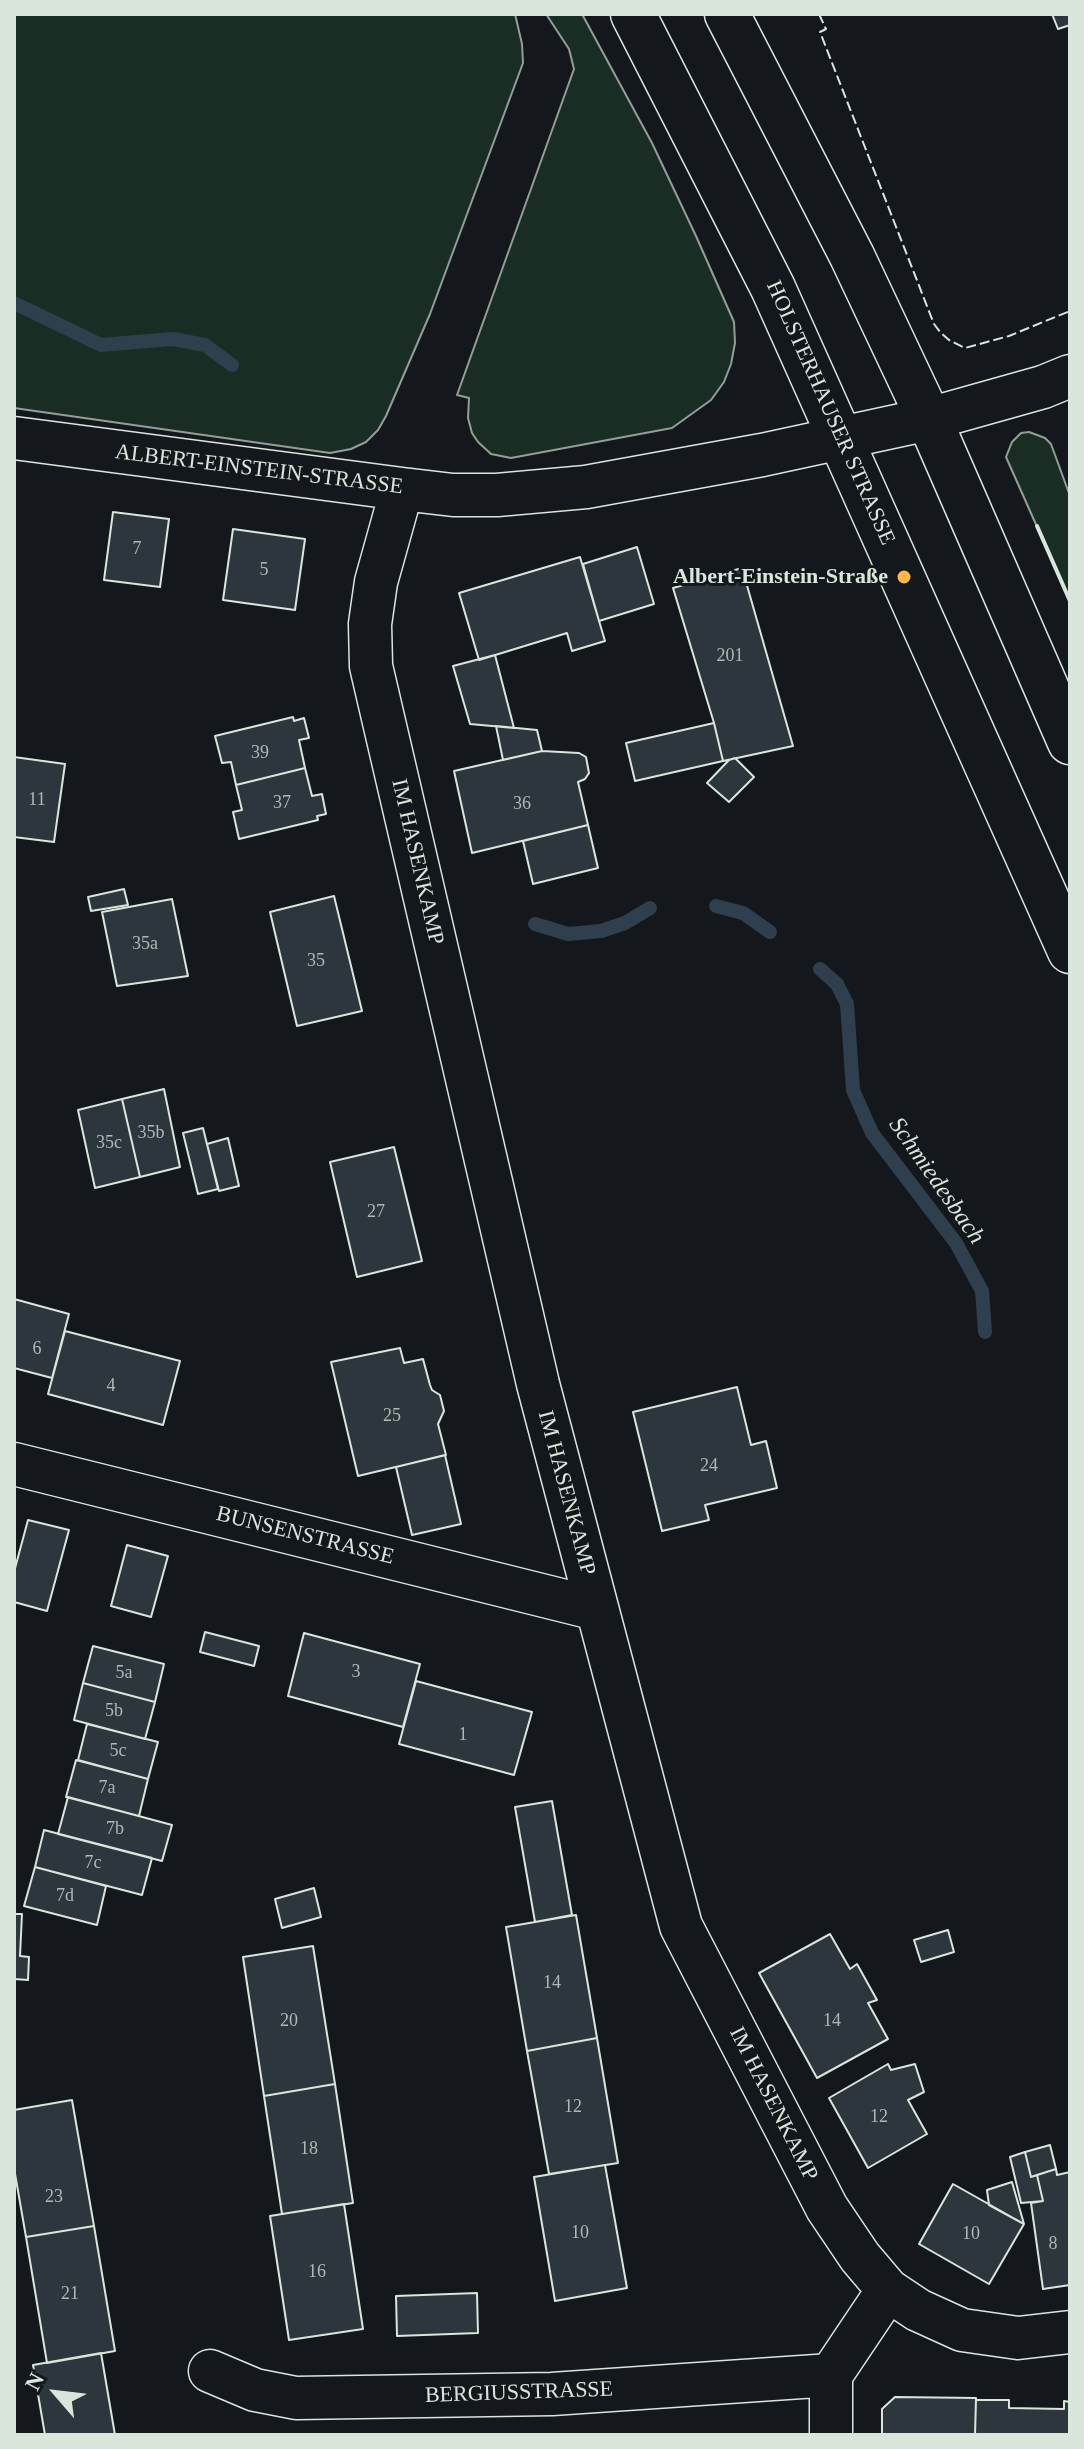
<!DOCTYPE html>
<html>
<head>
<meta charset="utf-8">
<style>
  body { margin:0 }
  #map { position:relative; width:1084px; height:2449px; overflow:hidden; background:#14181c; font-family:"Times New Roman",serif }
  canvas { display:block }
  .frame { position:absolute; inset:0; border:16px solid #d8e6dc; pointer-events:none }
  .north { position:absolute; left:16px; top:2353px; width:80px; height:80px; -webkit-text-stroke:6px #14181c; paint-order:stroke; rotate:298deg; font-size:22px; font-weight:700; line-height:32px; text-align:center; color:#d8e6dc }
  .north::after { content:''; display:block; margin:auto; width:28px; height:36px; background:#d8e6dc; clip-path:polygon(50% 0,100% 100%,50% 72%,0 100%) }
</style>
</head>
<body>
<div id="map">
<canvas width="1084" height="2449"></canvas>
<div class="frame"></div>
<div class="north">N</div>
</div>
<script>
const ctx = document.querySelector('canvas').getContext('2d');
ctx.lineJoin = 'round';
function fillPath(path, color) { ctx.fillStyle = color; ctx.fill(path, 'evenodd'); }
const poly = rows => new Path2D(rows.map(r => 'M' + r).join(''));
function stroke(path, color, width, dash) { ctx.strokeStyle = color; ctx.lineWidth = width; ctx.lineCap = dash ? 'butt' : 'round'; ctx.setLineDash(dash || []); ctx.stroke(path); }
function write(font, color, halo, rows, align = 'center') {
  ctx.font = font + ' "Times New Roman",serif'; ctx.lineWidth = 6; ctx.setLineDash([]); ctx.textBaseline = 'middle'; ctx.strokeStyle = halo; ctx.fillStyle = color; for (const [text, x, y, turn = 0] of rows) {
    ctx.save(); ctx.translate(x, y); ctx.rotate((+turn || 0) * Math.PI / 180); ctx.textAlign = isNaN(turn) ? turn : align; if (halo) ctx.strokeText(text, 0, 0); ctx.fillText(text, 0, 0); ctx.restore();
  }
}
const green = poly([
  [14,14,515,14,522,44,523,63,430,314,386,416,378,430,366,442,351,449,330,453,14,408,14,14],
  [546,14,582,14,652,143,696,236,734,322,735,343,731,364,724,382,711,400,672,428,511,458,491,454,478,442,472,433,468,418,469,398,457,395,574,69,569,49,546,14],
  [1029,432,1045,438,1051,444,1070,496,1070,601,1006,457,1012,442,1021,433,1029,432]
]);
fillPath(green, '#1a2d24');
stroke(green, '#939e99', 2);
stroke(poly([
  [14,303,101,345,173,339,205,345,232,365],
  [716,906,743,913,770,932],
  [535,924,568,934,601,931,625,923,650,908],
  [820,969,837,984,847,1004,853,1090,872,1133,956,1243,982,1291,985,1332]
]), '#2f3f4d', 14);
const building = poly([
  [1052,14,1070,14,1070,25,1058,29,1052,14],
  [113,512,169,519,160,587,104,580,113,512],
  [233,529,305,539,295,610,223,600,233,529],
  [637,547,654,604,599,621,583,564,637,547],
  [580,557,605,641,572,651,567,633,479,660,459,593,580,557],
  [742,568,793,746,723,761,714,723,673,588,742,568],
  [495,655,514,728,470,724,453,666,495,655],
  [293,717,294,721,304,718,309,738,299,740,305,768,236,785,231,762,222,763,215,736,293,717],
  [714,723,723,761,635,781,626,743,714,723],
  [496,726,537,730,542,751,503,760,496,726],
  [542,751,579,753,586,757,589,773,585,779,578,782,588,825,472,853,454,771,542,751],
  [14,757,65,764,54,842,14,837,14,757],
  [735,758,754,777,729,802,707,783,729,760,735,758],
  [305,768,312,796,322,794,326,814,317,816,318,820,239,839,233,812,242,810,236,785,305,768],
  [588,825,598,868,533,884,523,841,588,825],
  [124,889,128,905,91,911,88,897,124,889],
  [334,896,362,1011,297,1026,270,912,334,896],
  [172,899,188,976,117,986,102,912,172,899],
  [164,1089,180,1167,140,1177,122,1099,164,1089],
  [122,1099,140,1177,95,1188,78,1110,122,1099],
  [203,1128,218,1189,198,1194,183,1133,203,1128],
  [228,1138,239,1186,219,1191,207,1144,228,1138],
  [394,1147,422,1261,357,1277,330,1162,394,1147],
  [14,1299,69,1314,52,1378,14,1368,14,1299],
  [65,1331,180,1361,163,1425,48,1394,65,1331],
  [400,1348,404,1363,423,1359,430,1385,432,1390,440,1395,444,1411,438,1424,446,1455,358,1476,331,1362,400,1348],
  [737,1387,751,1445,766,1441,777,1488,705,1505,709,1520,662,1531,633,1412,737,1387],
  [445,1455,461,1524,412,1535,396,1467,445,1455],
  [28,1520,69,1530,47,1611,14,1602,14,1572,28,1520],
  [127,1545,168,1556,151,1617,111,1606,127,1545],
  [205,1632,259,1646,254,1666,200,1652,205,1632],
  [304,1633,420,1664,403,1727,288,1696,304,1633],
  [93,1646,164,1664,155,1702,83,1683,93,1646],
  [416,1681,532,1712,514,1775,399,1744,416,1681],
  [83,1683,155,1702,145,1739,74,1720,83,1683],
  [87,1724,158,1742,148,1779,78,1760,87,1724],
  [76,1760,148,1779,139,1816,66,1797,76,1760],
  [68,1797,172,1825,162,1861,58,1834,68,1797],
  [552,1801,572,1915,535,1922,515,1807,552,1801],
  [44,1830,152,1858,142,1895,35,1867,44,1830],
  [35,1867,106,1886,97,1925,24,1906,35,1867],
  [314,1888,321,1917,282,1928,275,1899,314,1888],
  [14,1914,22,1914,20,1956,29,1957,28,1980,14,1979,14,1914],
  [576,1915,597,2038,527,2051,506,1927,576,1915],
  [948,1930,954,1952,921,1962,914,1940,948,1930],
  [830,1934,850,1969,857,1964,877,2000,868,2003,888,2039,817,2078,759,1973,830,1934],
  [313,1946,335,2084,264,2096,243,1957,313,1946],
  [597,2038,618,2163,549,2174,527,2051,597,2038],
  [888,2064,891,2070,915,2064,924,2092,908,2100,927,2134,868,2168,829,2098,888,2064],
  [335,2084,353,2203,282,2214,264,2096,335,2084],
  [72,2100,94,2226,26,2237,14,2168,14,2110,72,2100],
  [1050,2145,1056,2169,1031,2177,1025,2152,1050,2145],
  [1025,2152,1031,2177,1037,2175,1043,2201,1021,2203,1010,2157,1025,2152],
  [605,2165,627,2288,555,2301,534,2177,605,2165],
  [1056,2169,1057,2175,1070,2172,1070,2285,1043,2289,1031,2203,1043,2201,1037,2175,1056,2169],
  [1012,2182,1024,2224,989,2205,987,2190,1012,2182],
  [953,2184,1024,2224,989,2284,919,2244,953,2184],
  [344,2204,363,2329,289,2340,270,2216,344,2204],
  [94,2226,115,2351,47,2363,26,2237,94,2226],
  [477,2293,478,2333,397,2336,396,2296,477,2293],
  [101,2353,115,2435,45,2435,33,2365,101,2353],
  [895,2397,976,2398,975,2435,882,2435,882,2409,895,2397],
  [976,2400,1009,2400,1009,2408,1064,2409,1064,2401,1070,2402,1070,2435,975,2435,976,2400]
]);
fillPath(building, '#2c363c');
stroke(building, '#d8e6dc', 2);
const street = poly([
  [14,438,402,489,453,495,497,495,586,487,762,455,929,419,1043,387,1070,376],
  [402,489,376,582,370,624,371,666,538,1384,681,1926,827,2208,860,2257,888,2290,918,2310,962,2330,1018,2338,1070,2332],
  [14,1464,597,1609],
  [210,2371,255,2390,296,2398,552,2394,831,2375],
  [831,2435,831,2375,888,2290]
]);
const secondary = poly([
  [633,14,773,288,1070,951],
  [727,14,852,256,929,419,1070,742]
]);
stroke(street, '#d8e6dc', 45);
stroke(secondary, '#d8e6dc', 47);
stroke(street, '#14181c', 42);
stroke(secondary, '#14181c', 44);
stroke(poly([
  [819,14,826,29,820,32,934,324,940,332,949,340,965,348,1009,336,1070,311]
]), '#d8e6dc', 2, [10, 4]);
stroke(poly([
  [1037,526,1070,601]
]), '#d8e6dc', 4);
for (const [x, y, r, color] of [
  [904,577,8,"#ffb74d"]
]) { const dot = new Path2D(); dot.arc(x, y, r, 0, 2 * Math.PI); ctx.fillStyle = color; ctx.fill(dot); stroke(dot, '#14181c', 3); }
write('18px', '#adbab4', null, [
  ["7",137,549],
  ["5",264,570],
  ["201",730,656],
  ["39",260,753],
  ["11",37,800],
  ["37",282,803],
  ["36",522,804],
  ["35a",145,944],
  ["35",316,961],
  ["35b",151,1133],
  ["35c",109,1143],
  ["27",376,1212],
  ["6",37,1349],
  ["4",111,1386],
  ["25",392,1416],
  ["24",709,1466],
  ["3",356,1672],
  ["5a",124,1673],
  ["5b",114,1711],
  ["1",463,1735],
  ["5c",118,1751],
  ["7a",107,1788],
  ["7b",115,1829],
  ["7c",93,1863],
  ["7d",65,1896],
  ["14",552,1983],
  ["20",289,2021],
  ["14",832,2021],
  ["12",573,2107],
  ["12",879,2117],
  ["18",309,2149],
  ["23",54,2197],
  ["10",580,2233],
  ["10",971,2234],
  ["8",1053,2244],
  ["16",317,2272],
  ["21",70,2294]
]);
write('22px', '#d8e6dc', '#14181c', [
  ["HOLSTERHAUSER STRASSE",830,413,66],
  ["ALBERT-EINSTEIN-STRASSE",259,470,7],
  ["IM HASENKAMP",417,862,77],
  ["IM HASENKAMP",566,1493,75],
  ["BUNSENSTRASSE",305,1536,14],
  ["IM HASENKAMP",773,2104,63],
  ["BERGIUSSTRASSE",519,2393,-2]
]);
write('bold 22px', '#d8e6dc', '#14181c', [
  ["Albert-Einstein-Straße",888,577]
], 'right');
write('italic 24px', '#d8e6dc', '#14181c', [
  ["Schmiedesbach",936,1181,55]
]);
</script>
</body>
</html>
